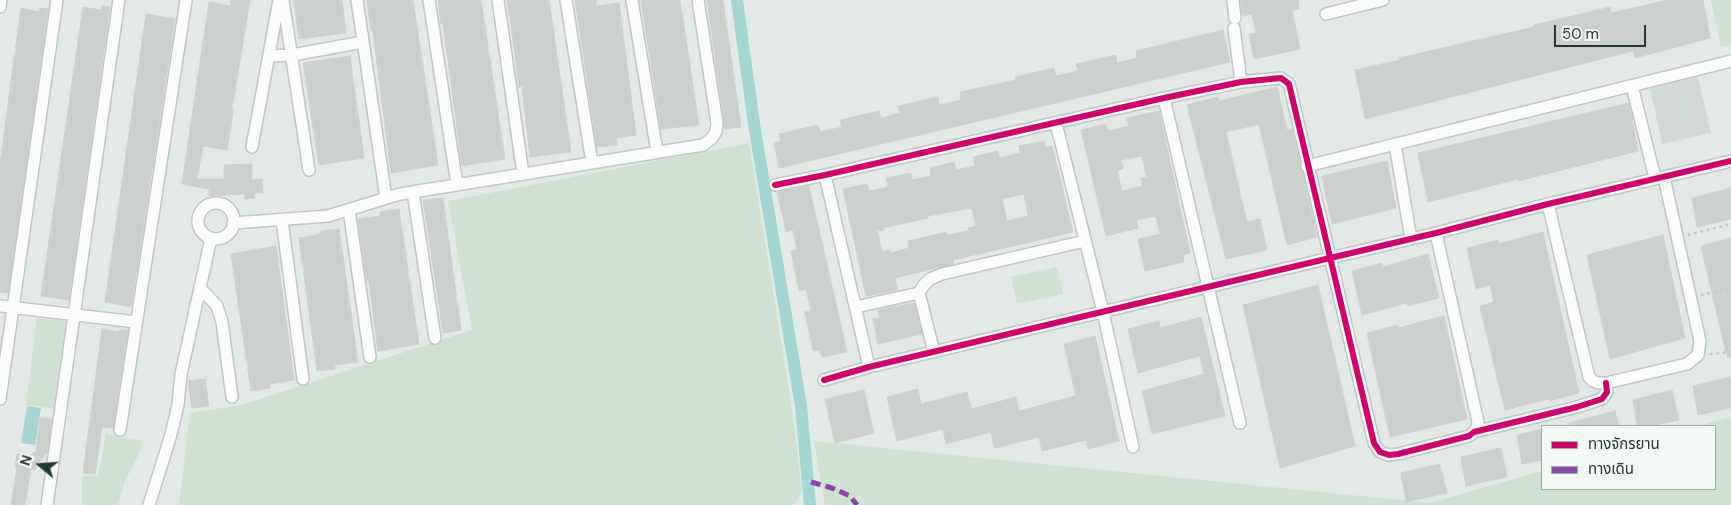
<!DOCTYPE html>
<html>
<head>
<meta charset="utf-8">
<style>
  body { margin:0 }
  #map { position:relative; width:1731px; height:505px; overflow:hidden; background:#e3e9e6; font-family:"DM Sans","Noto Sans Thai",sans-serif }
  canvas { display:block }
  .legend { position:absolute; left:1541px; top:425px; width:175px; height:65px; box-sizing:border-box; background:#f2f8f4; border:1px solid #9faca6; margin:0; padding:6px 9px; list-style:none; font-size:15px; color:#223b31 }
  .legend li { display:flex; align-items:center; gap:10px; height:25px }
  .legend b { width:25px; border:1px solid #9faca6 }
  .north { position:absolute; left:15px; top:440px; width:50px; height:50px; -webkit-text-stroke:4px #f2f8f4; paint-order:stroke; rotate:288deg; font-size:14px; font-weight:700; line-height:20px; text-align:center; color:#223b31 }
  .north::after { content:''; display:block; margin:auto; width:18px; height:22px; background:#223b31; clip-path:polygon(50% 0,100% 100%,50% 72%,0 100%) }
  .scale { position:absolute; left:1554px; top:25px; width:92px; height:22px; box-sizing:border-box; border:2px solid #223b31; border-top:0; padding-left:6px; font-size:15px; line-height:18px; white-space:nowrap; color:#223b31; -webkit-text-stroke:4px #f2f8f4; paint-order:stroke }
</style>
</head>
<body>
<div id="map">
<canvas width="1731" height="505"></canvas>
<ul class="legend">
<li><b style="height:6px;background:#d6006c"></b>ทางจักรยาน</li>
<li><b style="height:6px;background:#8e44ad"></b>ทางเดิน</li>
</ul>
<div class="north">N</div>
<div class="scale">50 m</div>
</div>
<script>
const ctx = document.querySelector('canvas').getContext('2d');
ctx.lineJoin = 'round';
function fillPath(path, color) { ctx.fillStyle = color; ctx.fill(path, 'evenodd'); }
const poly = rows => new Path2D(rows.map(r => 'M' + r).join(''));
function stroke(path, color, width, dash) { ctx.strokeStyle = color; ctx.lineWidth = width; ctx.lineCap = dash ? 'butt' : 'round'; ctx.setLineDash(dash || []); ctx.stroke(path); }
fillPath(poly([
  [1697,73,1711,133,1662,144,1649,84]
]), '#d1dad5');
fillPath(poly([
  [1711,0,1731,0,1731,45,1721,47],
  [749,143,792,409,802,490,796,503,790,505,179,505,190,413,242,405,472,330,448,201],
  [1057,267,1063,294,1017,304,1011,277],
  [37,318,69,322,58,409,26,405],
  [1731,417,1731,505,825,505,814,441,1430,503,1542,471,1542,489,1715,489,1715,426,1698,426],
  [106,434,143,441,138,456,125,481,118,505,82,505,82,476,98,477]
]), '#cde2d1');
fillPath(poly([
  [27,406,41,408,35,445,21,443]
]), '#a5d6d5');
stroke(poly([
  [737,0,754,124,801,406,810,505]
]), '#a5d6d5', 12);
const building = poly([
  [231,0,250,0,232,109,234,109,227,150,203,146,197,179,224,179,224,165,252,164,252,180,262,179,263,193,254,193,255,198,245,199,245,194,209,196,209,189,182,184,209,2,230,6,231,0],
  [294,0,342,0,346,33,299,39,294,0],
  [367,0,413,0,438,165,391,173,373,31,371,31,367,0],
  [438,0,481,0,505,159,462,166,443,23,441,24,438,0],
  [507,0,549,0,571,152,530,157,522,86,519,87,510,16,509,16,507,0],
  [575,0,596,0,597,6,619,3,636,135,616,138,617,145,597,147,575,0],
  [641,0,680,0,699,125,661,129,641,0],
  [707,0,723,0,741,127,725,129,707,0],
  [1241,0,1298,0,1299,9,1292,10,1300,49,1254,59,1249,34,1256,33,1252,14,1242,16,1241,0],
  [1668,0,1703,0,1710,38,1635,58,1633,51,1365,119,1355,70,1400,60,1399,58,1534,27,1534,25,1610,7,1611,13,1668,0],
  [102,6,110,7,69,300,41,296,83,7,101,10,102,6],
  [21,8,39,12,40,8,48,9,8,293,0,292,0,164,21,8],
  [146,14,175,19,131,307,105,302,146,14],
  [1223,30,1230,62,779,168,774,143,781,141,779,134,818,125,820,132,842,127,840,120,879,111,881,118,900,113,898,106,938,97,939,105,961,100,960,92,1016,80,1015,77,1054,68,1056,76,1078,71,1076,64,1116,55,1117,63,1137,58,1136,51,1223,30],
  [350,56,364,158,319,165,303,63,350,56],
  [1277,87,1287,130,1292,129,1317,237,1287,245,1259,124,1226,132,1247,222,1260,219,1267,250,1226,259,1187,105,1218,97,1219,101,1277,87],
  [1629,103,1638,151,1518,181,1518,179,1428,202,1418,153,1629,103],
  [1159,111,1190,253,1183,255,1184,262,1145,271,1138,239,1160,234,1156,216,1136,220,1138,228,1106,236,1081,130,1106,124,1108,131,1129,126,1127,118,1159,111],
  [1142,156,1147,177,1141,178,1143,186,1122,191,1117,170,1123,169,1121,160,1142,156],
  [1044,141,1045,148,1052,146,1073,232,953,260,954,264,895,278,898,290,866,296,843,189,867,184,869,191,888,187,886,178,911,173,912,180,931,176,930,168,954,162,956,170,975,166,973,157,998,151,1000,158,1020,153,1019,146,1044,141],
  [1024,194,1028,216,1007,221,1002,199,1024,194],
  [972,208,976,226,968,228,968,231,947,235,947,232,908,241,909,248,890,253,889,250,882,252,877,231,884,230,883,228,928,218,928,216,972,208],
  [1387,161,1396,208,1332,224,1322,176,1387,161],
  [809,186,847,352,822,357,820,350,813,351,805,312,811,311,806,289,799,291,791,251,797,250,793,230,786,232,777,192,809,186],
  [1731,188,1731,219,1697,227,1692,198,1731,188],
  [443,198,461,330,443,333,423,200,443,198],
  [399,209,419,344,378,351,369,281,367,281,358,219,380,216,380,212,399,209],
  [339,229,358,362,335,365,335,369,317,371,299,238,321,234,321,231,339,229],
  [1543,232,1579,393,1549,401,1548,399,1505,410,1480,307,1480,306,1494,302,1490,285,1476,289,1467,248,1498,240,1498,244,1543,232],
  [1663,235,1685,338,1610,359,1587,255,1663,235],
  [1731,238,1731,357,1727,357,1701,246,1731,238],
  [276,246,294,380,270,384,270,388,251,391,231,254,276,246],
  [1428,254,1439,298,1408,306,1407,303,1362,315,1352,271,1382,263,1383,267,1428,254],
  [1318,285,1355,446,1280,468,1243,305,1318,285],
  [914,303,922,334,878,344,873,319,880,318,878,310,914,303],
  [1444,316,1467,419,1390,437,1367,333,1398,325,1398,328,1444,316],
  [1201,317,1225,416,1152,434,1142,391,1204,374,1200,356,1138,373,1128,329,1159,321,1160,328,1201,317],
  [102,329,119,332,120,330,128,330,113,428,102,427,95,474,83,473,102,329],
  [1095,336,1119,441,1088,449,1086,440,1042,451,1039,437,995,448,991,432,946,444,943,429,897,441,887,397,918,389,921,404,967,392,971,409,1016,397,1019,411,1076,396,1064,344,1095,336],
  [1731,377,1731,408,1698,415,1693,386,1731,377],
  [205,379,209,406,192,408,188,381,205,379],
  [864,390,874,433,835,443,825,399,864,390],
  [1672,390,1679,420,1650,426,1637,426,1633,400,1672,390],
  [1615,411,1619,426,1569,426,1569,423,1615,411],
  [40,418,52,419,47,453,36,465,36,470,31,469,25,505,11,505,17,468,15,467,17,454,29,456,36,451,40,418],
  [1542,429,1542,460,1522,464,1517,435,1542,429],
  [1501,448,1507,477,1466,486,1461,457,1501,448],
  [1440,464,1447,493,1406,502,1401,473,1440,464]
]);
fillPath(building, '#cbd0cd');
stroke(building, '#ccd2cf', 1);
const minor = poly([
  [283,0,309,170],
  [357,0,386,198],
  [429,0,457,185],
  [498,0,523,174],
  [566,0,592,163],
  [632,0,657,152],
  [1233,0,1235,18],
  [0,7,1,0],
  [1326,14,1383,0],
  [1234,28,1241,82],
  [269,56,292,55,363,42],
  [1632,86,1655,178],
  [1164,98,1240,423],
  [1056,123,1103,312,1133,447],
  [1395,144,1411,239],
  [252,147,279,0],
  [1307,166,1731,61],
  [825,175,869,367],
  [775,185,825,175,1164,98,1241,82,1281,78,1289,84,1374,443,1380,452,1389,455,1398,454,1469,436,1474,432,1577,407,1602,399,1607,392,1606,383],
  [413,192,435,338],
  '198 221a18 18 0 1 1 36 0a18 18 0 1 1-36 0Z',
  [1548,204,1589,377,1593,381,1598,383,1606,383,1687,364,1698,355,1700,341,1664,177],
  [349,210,370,357],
  [282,220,303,379],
  [233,223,328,216,400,194,703,145,711,139,716,132,717,123,698,0],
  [1436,233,1478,422,1477,428,1474,432],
  [200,288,217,306,222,322,232,397],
  [0,306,136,322],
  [856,307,919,293],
  [934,352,919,293,923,286,930,279,942,274,1085,241],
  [824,380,869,367,1436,233,1548,204,1731,161],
  [0,399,57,0],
  [120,430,186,0],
  [47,505,119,0],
  [149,505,170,438,178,405,181,374,211,238]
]);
stroke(minor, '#c0c6c3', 14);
stroke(poly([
  [1688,235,1731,224],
  [1701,295,1731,289],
  [1710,354,1731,352]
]), '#c0c9c4', 2.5, [2.5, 4]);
stroke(minor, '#fbfcfb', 11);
stroke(poly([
  [811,482,832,488,850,496,857,505]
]), '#8e44ad', 5, [10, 5]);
stroke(poly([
  [775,185,825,175,1164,98,1241,82,1281,78,1289,84,1374,443,1380,452,1389,455,1398,454,1469,436,1474,432,1577,407,1602,399,1607,392,1606,383],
  [824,380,869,367,1436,233,1548,204,1731,161]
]), '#d6006c', 6);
</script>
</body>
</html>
